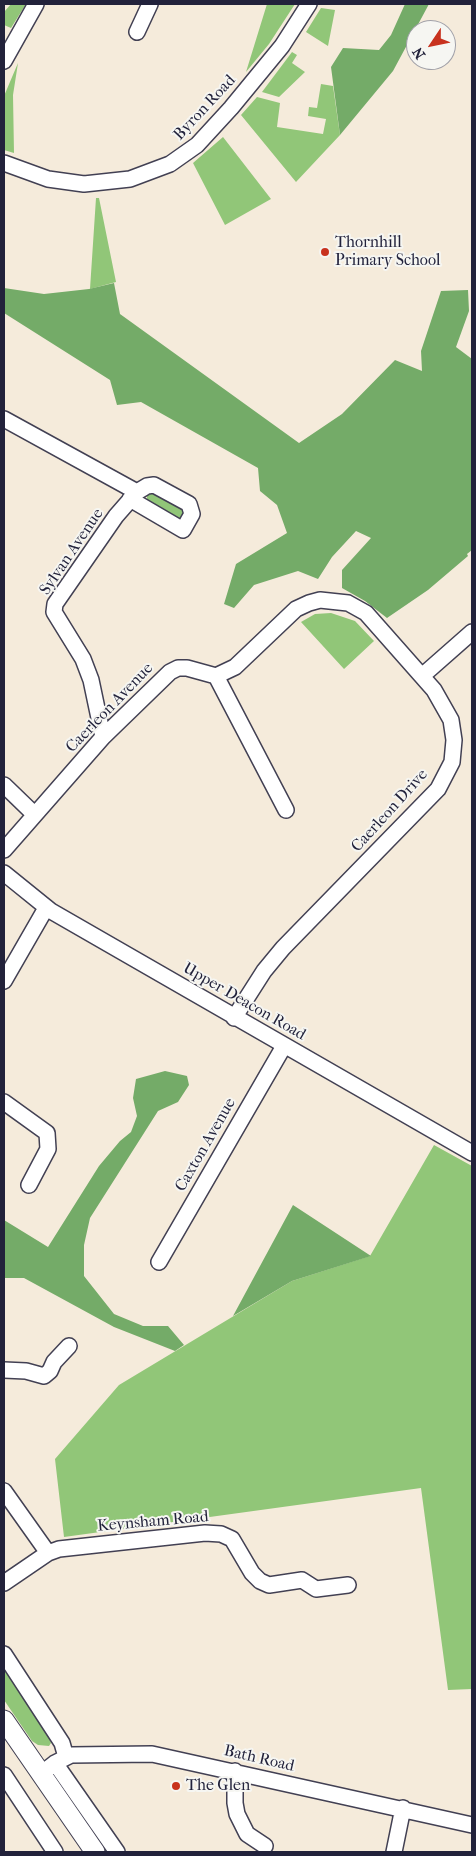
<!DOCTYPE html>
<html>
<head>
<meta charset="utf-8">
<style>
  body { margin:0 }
  #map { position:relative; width:476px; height:1856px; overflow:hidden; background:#f5ebdb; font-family:"IM FELL French Canon",serif }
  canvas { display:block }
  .frame { position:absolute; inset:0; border:5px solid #22223b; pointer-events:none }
  .north { position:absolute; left:406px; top:20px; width:50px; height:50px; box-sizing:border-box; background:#f6f6f2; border:1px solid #a1a1a9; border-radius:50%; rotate:236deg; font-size:14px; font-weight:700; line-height:20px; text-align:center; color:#22223b }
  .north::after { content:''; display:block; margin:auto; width:18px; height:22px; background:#c8321e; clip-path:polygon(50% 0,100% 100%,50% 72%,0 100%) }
</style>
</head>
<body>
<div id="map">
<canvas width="476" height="1856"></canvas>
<div class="frame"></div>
<div class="north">N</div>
</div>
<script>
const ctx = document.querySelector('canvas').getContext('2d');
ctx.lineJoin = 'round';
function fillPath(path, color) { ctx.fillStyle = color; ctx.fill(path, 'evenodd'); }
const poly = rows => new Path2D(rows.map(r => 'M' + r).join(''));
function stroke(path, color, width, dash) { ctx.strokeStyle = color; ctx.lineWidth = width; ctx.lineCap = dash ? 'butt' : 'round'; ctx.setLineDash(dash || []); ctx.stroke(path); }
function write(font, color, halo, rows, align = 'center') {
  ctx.font = font + ' "IM FELL French Canon",serif'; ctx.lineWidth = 4; ctx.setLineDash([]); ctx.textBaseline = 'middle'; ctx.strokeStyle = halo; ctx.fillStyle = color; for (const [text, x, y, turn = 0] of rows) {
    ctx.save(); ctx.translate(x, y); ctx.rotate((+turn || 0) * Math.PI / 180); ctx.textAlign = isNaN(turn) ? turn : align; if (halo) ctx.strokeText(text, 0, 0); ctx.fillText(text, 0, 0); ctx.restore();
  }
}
fillPath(poly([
  [11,4,26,4,11,28,4,25,4,12],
  [267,4,295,4,269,44,246,72],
  [321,8,335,10,328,46,306,32],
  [292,52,297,55,292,63,305,72,279,97,262,92],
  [18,63,13,95,14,153,4,150,4,96],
  [321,84,333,86,340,135,296,182,241,115,257,97,280,103,277,127,323,134,326,119,308,116,309,107,317,108],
  [223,137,271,199,225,225,193,163],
  [96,198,99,198,116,282,90,289],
  [154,492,183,508,185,511,181,520,147,503,147,495],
  [331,613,355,621,374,641,344,669,301,622,315,614],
  [434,1145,472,1166,472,1689,448,1690,421,1488,64,1537,55,1459,119,1385,292,1281,370,1256],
  [4,1664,49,1731,48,1735,51,1743,49,1746,38,1745,32,1741,4,1700]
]), '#91c678');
fillPath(poly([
  [405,4,429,4,393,71,340,135,331,67,343,48,379,50,391,35],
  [114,283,120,314,299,443,342,414,395,360,422,371,421,351,441,291,468,290,469,311,456,347,472,359,472,550,467,554,468,556,428,590,387,618,365,601,342,588,342,570,371,538,356,531,332,557,318,579,298,571,254,585,234,608,224,604,236,564,287,533,277,505,260,491,258,468,141,402,117,405,110,380,4,313,4,288,44,294,89,289],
  [165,1071,187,1076,189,1085,178,1102,158,1111,90,1218,84,1245,84,1276,114,1314,143,1326,168,1326,184,1345,175,1351,114,1327,24,1278,4,1278,4,1220,48,1247,99,1166,120,1141,131,1132,137,1116,133,1098,136,1079],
  [293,1205,371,1256,292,1281,233,1316]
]), '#74ab68');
const minor = poly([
  [137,32,150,4],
  [4,61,36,4],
  [4,163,48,179,84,184,130,179,170,164,197,145,231,108,282,46,309,4],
  [4,419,137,492,116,516,55,604,54,612,83,659,91,680,103,737],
  [130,499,183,530,192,514,189,504,154,485,147,486,137,492],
  [216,676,235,667,296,609,309,603,320,600,348,603,366,613,434,690,451,720,454,740,452,762,438,789,283,948,264,971,234,1018],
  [422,676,472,632],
  [4,785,34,814],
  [4,850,103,737,170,672,178,668,187,668,216,676,286,810],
  [4,873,51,911,472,1153],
  [4,981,46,908],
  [4,1102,47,1133,48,1149,29,1185],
  [159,1262,284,1046],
  [4,1370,26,1371,44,1376,50,1371,54,1362,69,1346],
  [4,1491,48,1553],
  [4,1583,48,1553,59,1549,205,1533,221,1534,232,1539,252,1573,260,1581,269,1585,302,1580,316,1589,348,1585],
  [4,1654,62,1743,66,1757],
  [55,1763,117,1852],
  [235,1771,235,1803,237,1814,247,1834,265,1846],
  [41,1774,55,1763,71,1755,152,1754,472,1825],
  [4,1775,55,1852],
  [394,1852,403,1808]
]);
const major = poly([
  [4,1720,95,1852]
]);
stroke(minor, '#424053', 18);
stroke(major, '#424053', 21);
stroke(minor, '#fff', 15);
stroke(major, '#fff', 19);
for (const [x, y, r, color] of [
  [325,252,5,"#c8321e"],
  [176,1786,5,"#c8321e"]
]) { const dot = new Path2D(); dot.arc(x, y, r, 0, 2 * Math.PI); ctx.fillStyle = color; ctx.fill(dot); stroke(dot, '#f6f6f2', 2); }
write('16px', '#22223b', '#f6f6f2', [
  ["Byron Road",205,108,-47],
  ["Sylvan Avenue",72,552,-56],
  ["Caerleon Avenue",110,708,-46],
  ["Caerleon Drive",390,811,-48],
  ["Upper Deacon Road",244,1002,30],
  ["Caxton Avenue",206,1145,-60],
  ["Keynsham Road",153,1522,-5],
  ["Bath Road",259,1759,13]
]);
write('16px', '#22223b', '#f6f6f2', [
  ["Thornhill",335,243],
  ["Primary School",335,261],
  ["The Glen",186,1786]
], 'left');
</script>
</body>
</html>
